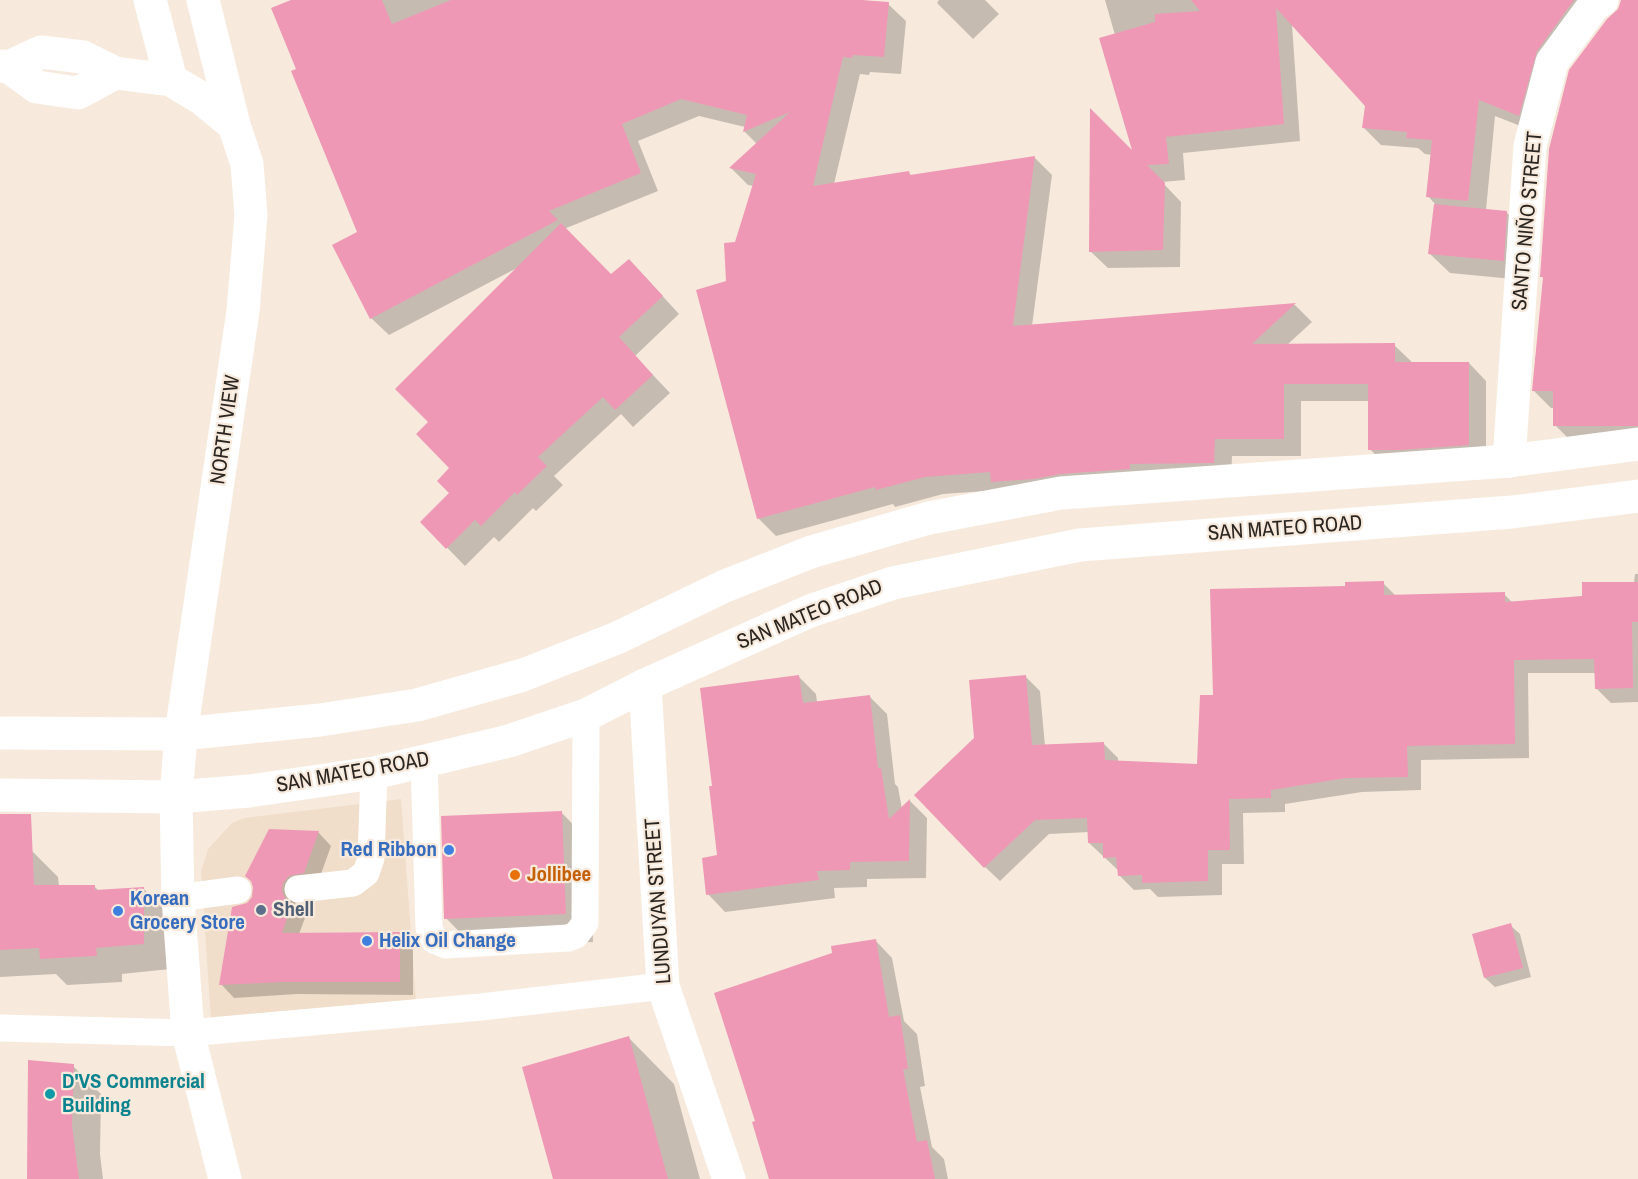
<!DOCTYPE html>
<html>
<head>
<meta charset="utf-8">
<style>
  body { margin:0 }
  canvas { display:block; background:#f7eadc }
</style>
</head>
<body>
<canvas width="1638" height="1179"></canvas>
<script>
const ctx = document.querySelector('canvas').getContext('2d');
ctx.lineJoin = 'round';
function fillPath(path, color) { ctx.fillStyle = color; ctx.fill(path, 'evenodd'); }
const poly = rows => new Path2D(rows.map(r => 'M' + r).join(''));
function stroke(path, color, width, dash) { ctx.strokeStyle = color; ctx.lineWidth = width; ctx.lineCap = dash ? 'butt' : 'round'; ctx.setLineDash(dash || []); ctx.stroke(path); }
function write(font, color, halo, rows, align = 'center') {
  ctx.font = font + ' "Archivo Narrow",sans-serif'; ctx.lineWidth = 4.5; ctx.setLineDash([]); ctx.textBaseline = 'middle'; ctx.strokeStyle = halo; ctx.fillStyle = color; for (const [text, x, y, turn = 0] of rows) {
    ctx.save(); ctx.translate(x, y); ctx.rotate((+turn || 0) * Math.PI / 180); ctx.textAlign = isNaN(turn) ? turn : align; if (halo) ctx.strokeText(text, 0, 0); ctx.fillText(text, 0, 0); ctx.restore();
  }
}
fillPath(poly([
  [401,799,416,1000,211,1020,201,872,208,849,232,823,244,818]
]), '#f0deca');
fillPath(poly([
  [294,0,861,0,888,4,906,21,901,74,870,72,869,75,860,74,834,184,909,173,912,176,1035,158,1052,175,1032,326,1295,305,1312,322,1287,345,1394,345,1413,363,1469,363,1486,381,1486,462,1387,467,1370,449,1370,401,1301,401,1301,456,1232,456,1231,480,1000,490,943,494,895,507,893,504,776,536,758,518,728,282,737,244,754,186,748,185,731,168,757,144,744,131,745,127,699,116,638,141,658,191,564,229,611,276,646,278,679,314,635,356,670,393,633,427,621,414,554,476,563,485,536,511,533,508,499,542,494,537,465,566,422,522,451,493,452,468,430,422,517,268,389,335,371,318,359,233,298,70],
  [939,0,985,0,999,14,973,39,937,3],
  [1105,0,1614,0,1554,68,1536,132,1495,116,1486,210,1506,212,1526,232,1523,280,1450,273,1430,254,1435,204,1428,196,1432,155,1425,154,1418,148,1381,145,1364,128,1367,106,1292,24,1300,141,1183,153,1185,180,1162,182,1181,202,1180,267,1108,268,1090,251,1135,156,1115,35],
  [1622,0,1638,0,1638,442,1572,442,1555,425,1555,408,1551,408,1534,391,1544,279,1542,276],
  [1635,574,1638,574,1638,702,1611,703,1596,688,1596,673,1528,673,1529,758,1421,760,1421,790,1362,792,1285,804,1285,812,1243,813,1244,864,1222,864,1222,895,1158,897,1150,889,1134,890,1119,875,1119,871,1089,843,1089,832,1049,834,1000,881,985,867,976,739,1026,677,1040,691,1045,746,1104,744,1118,758,1118,762,1199,766,1214,697,1347,587,1383,583,1396,596,1504,594,1513,603,1584,597,1634,583],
  [799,677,816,694,817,702,869,696,887,714,895,784,898,787,902,809,910,801,927,818,926,878,867,879,867,887,834,888,835,898,725,912,708,894,719,857,713,787],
  [561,812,589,841,593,942,474,947,446,918],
  [318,832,331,846,317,885,296,897,295,906,297,910,305,918,299,934,399,934,413,947,413,995,297,994,234,998,221,984,248,904],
  [32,851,58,877,59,886,94,886,99,891,144,889,169,915,170,969,122,974,122,982,67,985,56,974,0,977,0,853],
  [1510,925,1520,934,1531,977,1495,987,1485,978],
  [875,940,892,958,904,1021,917,1034,925,1086,920,1087,932,1147,944,1159,948,1179,770,1179],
  [629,1038,674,1084,700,1179,554,1179],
  [73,1066,101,1094,100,1154,103,1179,29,1179]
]), '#0003');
fillPath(poly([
  [291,0,382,0,392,24,451,0,861,0,889,2,884,57,853,55,852,58,843,57,813,186,909,171,910,175,1035,156,1013,326,1296,303,1252,344,1395,343,1395,362,1469,362,1469,445,1400,450,1368,450,1368,384,1284,384,1284,439,1215,439,1214,463,1130,464,1130,469,1060,474,1034,479,991,482,990,472,925,477,876,490,875,487,757,519,696,290,726,281,724,243,735,242,756,174,729,168,790,112,743,132,747,115,681,99,622,124,641,173,549,211,558,220,370,319,332,245,357,232,291,71,296,69,271,8],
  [1191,0,1574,0,1537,51,1519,116,1479,100,1468,201,1426,197,1432,140,1406,138,1407,132,1362,128,1365,106,1276,8,1284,124,1166,137,1169,164,1147,165,1165,183,1163,250,1089,252,1090,108,1132,150,1099,38,1155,22,1155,14,1200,11],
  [1621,0,1638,0,1638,426,1553,426,1553,391,1532,391,1543,277,1540,277,1549,149,1569,70,1607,19,1618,9],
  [1434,204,1507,211,1504,261,1428,254],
  [561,223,611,274,629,259,663,296,619,337,653,375,615,410,603,397,538,457,547,466,517,495,515,492,481,526,475,520,446,549,420,522,449,493,437,481,449,468,416,434,428,422,395,389],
  [1384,581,1384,595,1505,592,1505,602,1582,596,1582,582,1638,582,1638,622,1632,622,1633,688,1595,689,1594,659,1514,660,1515,744,1407,746,1408,777,1346,778,1271,790,1271,798,1229,799,1230,850,1208,850,1208,881,1142,883,1142,875,1118,876,1116,857,1103,858,1103,843,1088,843,1087,818,1035,820,984,868,914,795,974,738,969,680,1026,675,1032,745,1104,742,1105,760,1197,764,1200,695,1213,695,1210,589,1345,586,1345,582],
  [799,675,803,703,870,695,878,768,881,768,889,819,910,799,909,861,850,862,850,870,817,871,819,880,706,895,702,858,717,855,709,786,712,786,700,688],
  [562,811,566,914,444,919,441,816],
  [0,814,31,814,34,885,95,885,95,890,144,887,144,944,96,948,97,956,40,959,39,948,0,950],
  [269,829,319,831,304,873,289,876,283,883,282,891,285,898,292,904,282,933,400,932,400,982,283,982,219,985,232,907,247,903,252,897,253,887,251,881,245,876],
  [1511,923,1523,968,1484,978,1472,934],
  [876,939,889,1017,900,1015,908,1069,903,1069,917,1142,927,1140,935,1179,769,1179,752,1122,755,1121,714,993,832,953,831,946],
  [629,1036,668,1179,553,1179,522,1067],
  [28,1060,74,1064,72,1125,79,1179,27,1179]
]), '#ee98b6');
stroke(poly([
  [424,761,429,928,434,940,446,945,568,938,576,935,585,923,586,715],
  [298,889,353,883,366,873,371,858,374,773],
  [178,898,238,890],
  [0,1028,188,1033,481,1007,663,986]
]), '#fff', 27);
stroke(poly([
  [150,0,171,80],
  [0,66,9,67,41,52,83,57,115,73,171,80,201,98,234,125],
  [9,67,37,87,78,93,115,73],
  [1509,461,1530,146,1552,62,1594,5,1602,0],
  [645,685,663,986,729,1179],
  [181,734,243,311,251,215,247,164,234,125,203,0]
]), '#fff', 33);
stroke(poly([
  [181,734,176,797,178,898,188,1033,225,1179]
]), '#fff', 33);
stroke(poly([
  [0,733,181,734,320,720,417,705,523,675,617,638,725,586,811,552,929,518,1061,493,1509,461,1638,444],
  [0,795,176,797,249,791,374,773,509,741,586,715,645,685,810,611,893,583,1080,545,1512,512,1638,496]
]), '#fff', 33);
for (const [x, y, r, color] of [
  [449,850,6,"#3f7fe0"],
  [515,875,6,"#e8710a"],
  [261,910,6,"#5c6f8a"],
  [118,911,6,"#3f7fe0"],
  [367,941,6,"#3f7fe0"],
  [50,1094,6,"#0f9aa8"]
]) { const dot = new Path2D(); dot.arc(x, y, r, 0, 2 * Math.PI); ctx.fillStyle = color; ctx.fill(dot); stroke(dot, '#f7eadc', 2); }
write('21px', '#2a2520', '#f7eadc', [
  ["SANTO NIÑO STREET",1528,221,-85],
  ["NORTH VIEW",226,430,-82],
  ["SAN MATEO ROAD",1285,529,-4],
  ["SAN MATEO ROAD",810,615,-22],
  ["SAN MATEO ROAD",353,773,-10],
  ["LUNDUYAN STREET",659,901,-94]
]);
write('bold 21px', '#366cbe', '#f7eadc', [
  ["Red Ribbon",437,850,"right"],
  ["Korean",130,899],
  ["Grocery Store",130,923],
  ["Helix Oil Change",379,941]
], 'left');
write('bold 21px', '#c56008', '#f7eadc', [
  ["Jollibee",527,875]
], 'left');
write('bold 21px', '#4e5e75', '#f7eadc', [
  ["Shell",273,910]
], 'left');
write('bold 21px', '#0d838f', '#f7eadc', [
  ["D'VS Commercial",62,1082],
  ["Building",62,1106]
], 'left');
</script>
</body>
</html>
